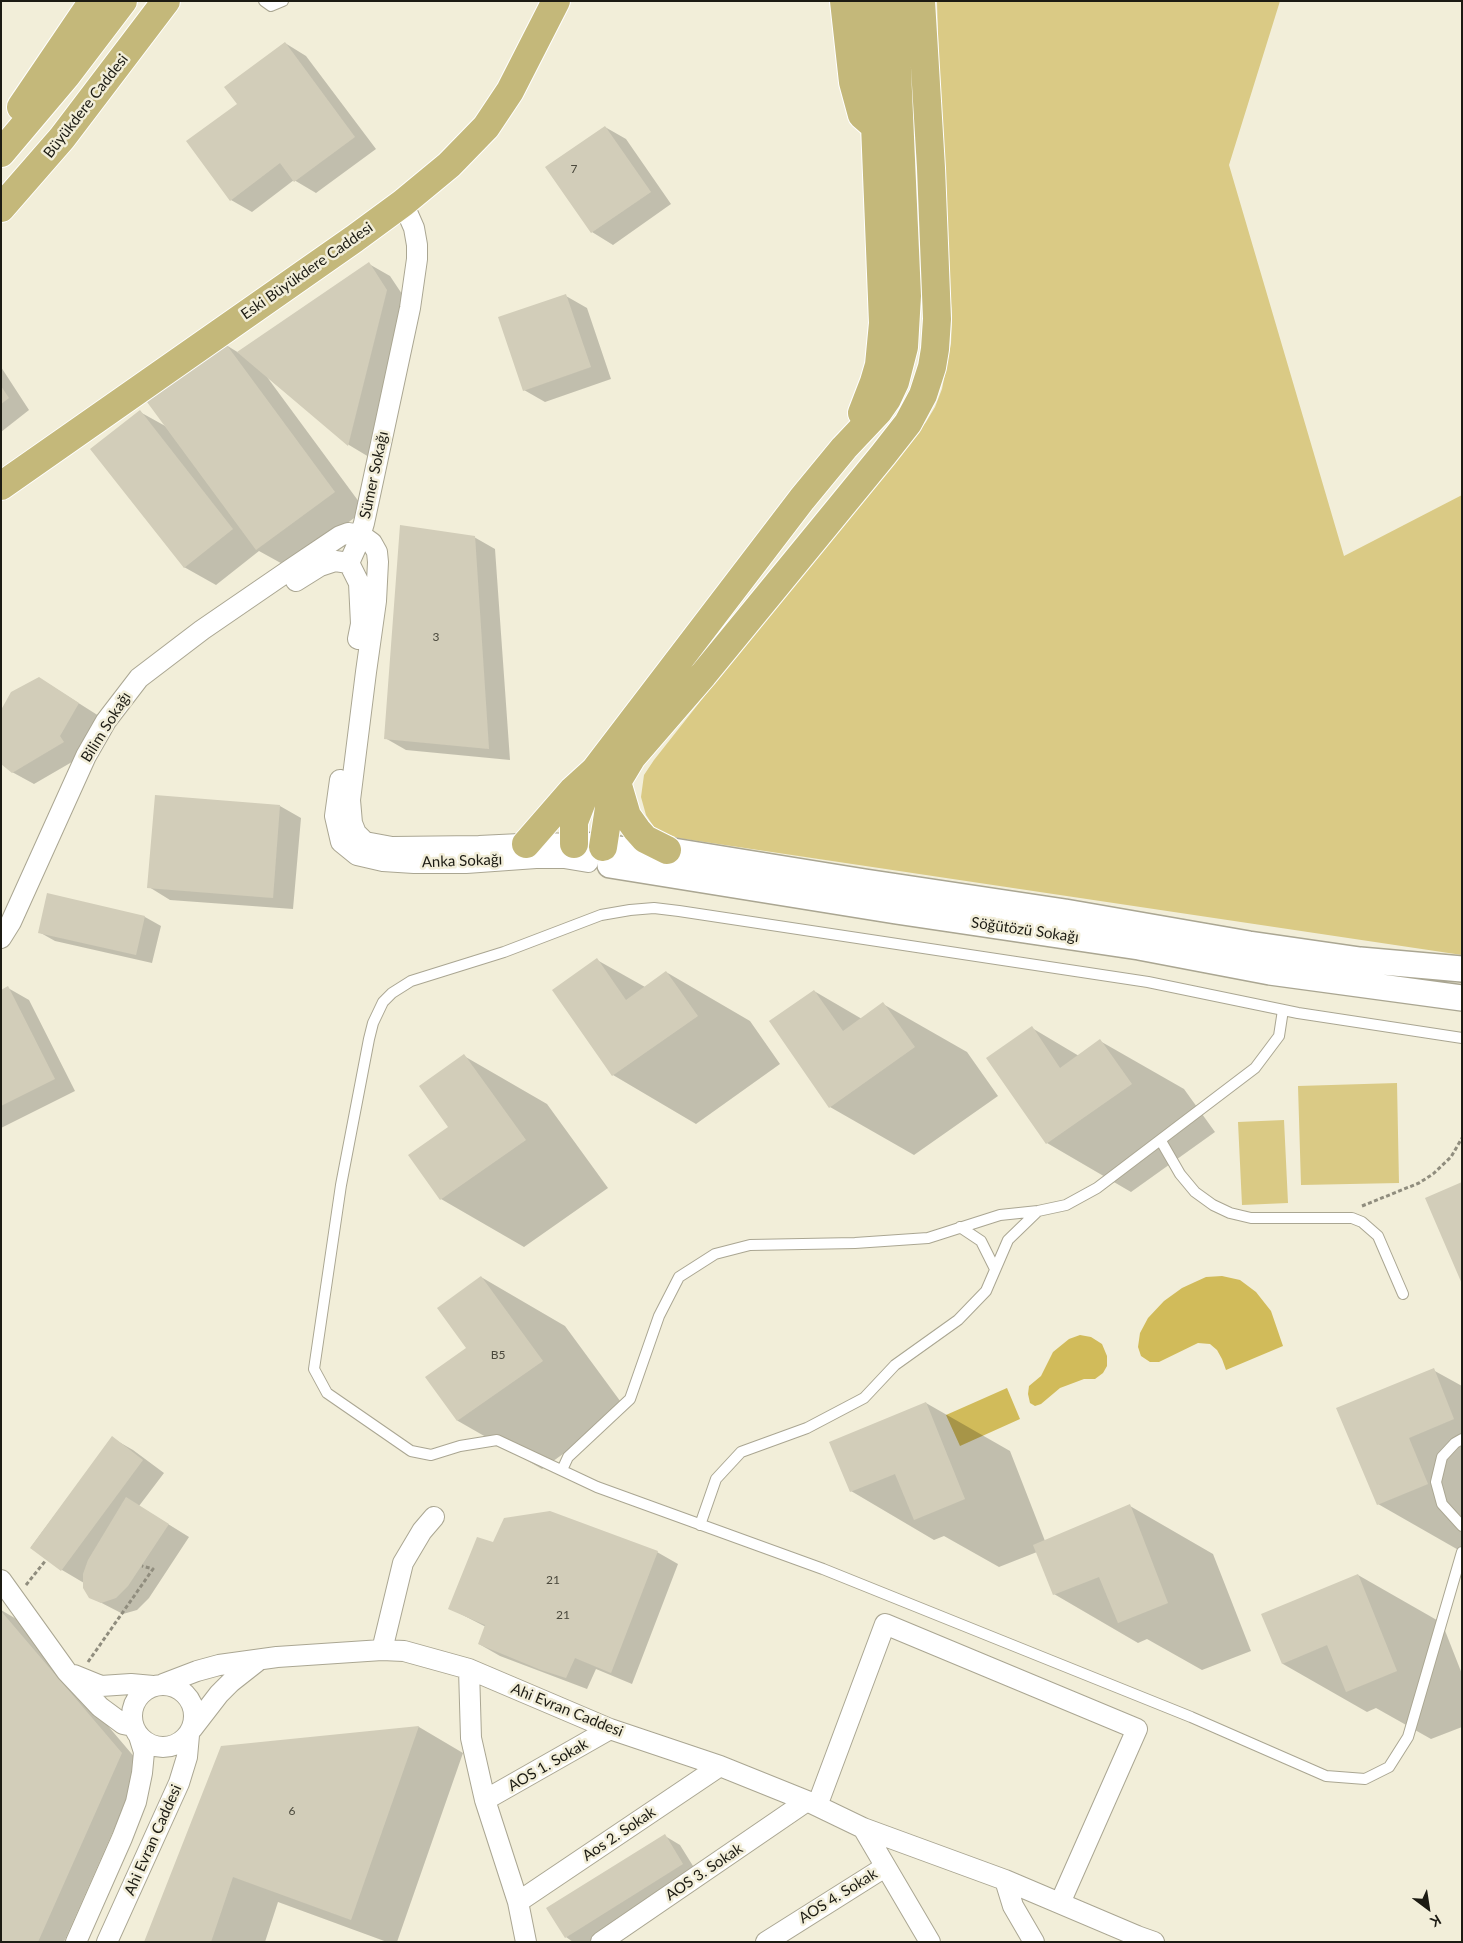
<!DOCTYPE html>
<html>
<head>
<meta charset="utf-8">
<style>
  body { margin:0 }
  #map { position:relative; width:1463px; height:1943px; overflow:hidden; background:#f2eed9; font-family:Lato,sans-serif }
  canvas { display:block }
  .frame { position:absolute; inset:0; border:2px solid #1c1b13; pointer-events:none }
  .north { position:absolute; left:1403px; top:1883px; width:50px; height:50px; -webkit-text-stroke:4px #f2eed9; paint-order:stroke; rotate:149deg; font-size:14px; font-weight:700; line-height:20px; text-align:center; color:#1c1b13 }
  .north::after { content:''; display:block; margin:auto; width:18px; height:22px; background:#1c1b13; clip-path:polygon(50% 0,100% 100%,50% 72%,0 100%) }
</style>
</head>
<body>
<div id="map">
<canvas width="1463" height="1943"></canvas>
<div class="frame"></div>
<div class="north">K</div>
</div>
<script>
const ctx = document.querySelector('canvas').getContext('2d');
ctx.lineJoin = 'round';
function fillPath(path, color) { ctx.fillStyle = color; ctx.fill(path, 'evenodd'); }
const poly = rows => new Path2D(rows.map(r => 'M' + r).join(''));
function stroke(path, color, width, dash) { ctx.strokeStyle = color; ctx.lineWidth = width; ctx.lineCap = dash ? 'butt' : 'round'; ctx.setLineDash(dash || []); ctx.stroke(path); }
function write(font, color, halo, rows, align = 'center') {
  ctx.font = font + ' Lato,sans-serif'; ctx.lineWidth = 5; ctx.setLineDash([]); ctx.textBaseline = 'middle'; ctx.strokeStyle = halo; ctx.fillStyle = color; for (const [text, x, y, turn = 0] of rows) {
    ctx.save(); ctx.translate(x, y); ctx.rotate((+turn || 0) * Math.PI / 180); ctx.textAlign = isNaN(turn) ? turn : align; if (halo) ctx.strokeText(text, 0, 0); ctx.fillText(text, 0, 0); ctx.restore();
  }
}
fillPath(poly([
  [937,1,1280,1,1229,165,1344,556,1462,495,1462,955,678,838,656,830,646,815,641,797,644,775,654,760,748,641,896,461,926,422,935,407,942,389,951,343,952,317,943,195],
  [1397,1083,1399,1183,1301,1185,1298,1086],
  [1284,1120,1288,1203,1242,1205,1238,1122]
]), '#daca85');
fillPath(poly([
  [1222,1276,1240,1280,1256,1292,1271,1311,1283,1346,1226,1370,1222,1359,1217,1350,1210,1344,1198,1343,1159,1362,1150,1362,1141,1356,1138,1347,1140,1333,1148,1318,1164,1301,1182,1288,1195,1282,1206,1277],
  [1080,1335,1091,1337,1102,1344,1107,1356,1107,1366,1103,1373,1095,1379,1084,1379,1060,1388,1041,1404,1035,1406,1030,1403,1028,1394,1029,1386,1041,1376,1053,1352,1069,1339],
  [1007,1388,1020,1419,960,1446,946,1415]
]), '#d1bb5a');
fillPath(poly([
  [285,43,306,56,376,149,316,193,294,180,252,212,231,200,239,104],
  [605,127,626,139,671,204,613,245,592,232],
  [369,264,390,276,408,303,369,457,349,445,267,377,365,510,288,567,259,551,216,585,184,567,140,412,167,427,226,345,239,353],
  [566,296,587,308,611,379,545,402,524,390],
  [1,367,29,410,1,432],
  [474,537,495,549,510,760,406,750,385,738],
  [39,678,99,716,84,755,34,784,12,772],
  [280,806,301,818,293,909,170,900,149,887],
  [48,895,145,917,161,926,152,963,55,941,39,932],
  [597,960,645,987,666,972,750,1021,780,1064,696,1124,613,1075],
  [8,988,29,1000,75,1091,1,1128,1,991],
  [814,991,862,1019,883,1004,967,1052,998,1096,914,1155,830,1107],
  [1032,1028,1079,1056,1100,1041,1184,1089,1215,1132,1131,1192,1047,1143,988,1058],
  [464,1056,547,1104,608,1188,524,1247,441,1199,450,1127],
  [481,1277,565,1326,626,1409,542,1469,458,1421,427,1377,467,1349],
  [1433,1370,1462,1386,1462,1552,1378,1504],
  [926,1403,1010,1451,1045,1541,1130,1506,1213,1554,1251,1651,1202,1670,1147,1639,1138,1643,1054,1594,1037,1552,999,1567,944,1536,934,1540,851,1491],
  [112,1438,133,1450,164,1473,139,1506,189,1537,149,1598,137,1610,123,1614,90,1597,84,1583,62,1570,31,1547],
  [657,1552,678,1564,632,1684,596,1669,587,1689,500,1656,479,1644,486,1627,449,1608],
  [1358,1575,1442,1623,1462,1674,1462,1727,1431,1739,1376,1708,1367,1712,1283,1664,1263,1614],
  [1,1610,18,1620,142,1766,64,1942,1,1942],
  [419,1727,463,1753,397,1942,387,1942,278,1902,265,1942,146,1942,222,1747],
  [665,1836,680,1845,698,1874,589,1942,573,1942,566,1937]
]), '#0003');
fillPath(poly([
  [285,42,355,137,294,182,280,163,230,201,186,141,237,104,224,87],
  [605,126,651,192,591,233,545,167],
  [369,262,387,290,348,446,237,352],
  [566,294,591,367,523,391,498,317],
  [226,344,335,492,256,550,147,402],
  [1,386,9,398,1,404],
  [140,410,233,529,184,568,90,449],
  [400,525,475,536,489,749,384,739],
  [39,677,79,703,60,736,64,742,12,773,1,764,1,710,11,692],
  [155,795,280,805,273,898,147,888],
  [47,893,145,916,136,955,38,933],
  [597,958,626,1000,666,971,698,1016,612,1076,552,990],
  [8,986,55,1079,1,1106,1,990],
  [814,990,843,1031,883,1002,915,1047,829,1108,769,1021],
  [1032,1026,1060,1068,1100,1039,1132,1084,1046,1144,986,1058],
  [464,1054,526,1140,440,1200,408,1155,448,1127,419,1086],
  [1462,1182,1462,1284,1425,1198],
  [481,1276,543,1361,457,1421,425,1377,466,1348,437,1308],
  [1434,1368,1454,1419,1409,1438,1428,1484,1377,1505,1336,1408],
  [926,1402,965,1499,914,1520,895,1474,850,1492,829,1442],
  [112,1436,143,1460,61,1571,30,1548],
  [126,1497,169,1524,128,1586,116,1598,101,1603,89,1598,83,1588,83,1574,88,1560],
  [1130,1504,1168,1603,1118,1623,1099,1577,1053,1595,1033,1545],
  [550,1511,658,1551,611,1673,575,1658,566,1678,541,1670,478,1644,485,1625,448,1609,477,1537,493,1542,504,1518],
  [1358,1574,1397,1671,1346,1692,1327,1645,1282,1664,1261,1614],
  [1,1611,122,1753,38,1942,1,1942],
  [419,1726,351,1920,233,1877,211,1942,144,1942,221,1746],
  [665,1834,683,1864,565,1938,546,1908]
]), '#d2cdb9');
const service = poly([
  [264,1,271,6,283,1],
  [1462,1038,1298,1013,1148,982,679,911,654,908,630,910,601,915,504,952,411,981,392,993,383,1002,373,1023,369,1039,341,1185,314,1369,327,1393,411,1451,431,1455,460,1446,497,1440,597,1487,823,1569,1191,1717,1326,1776,1365,1779,1389,1767,1408,1737,1462,1552],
  [1161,1141,1180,1174,1195,1192,1213,1205,1230,1213,1251,1218,1352,1218,1362,1222,1378,1236,1403,1294],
  [960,1227,981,1241,995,1269],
  [1462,1439,1455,1443,1442,1457,1436,1482,1442,1504,1462,1526],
  [562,1470,568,1457,630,1399,659,1316,679,1277,715,1254,750,1245,855,1243,928,1238,1000,1215,1038,1211,1066,1205,1097,1188,1255,1068,1279,1036,1283,1010],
  [700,1525,716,1479,741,1452,807,1428,864,1398,895,1365,958,1320,986,1291,1008,1240,1038,1211]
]);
const minor = poly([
  [349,563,359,583,361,624,358,639],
  [349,563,358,543,364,523,410,308,417,259,417,245,414,228,403,203],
  [296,581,320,566,335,561,349,563],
  [340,780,335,816,341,842,357,855,383,861,414,863,466,863,536,858,564,858,588,862],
  [1,938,11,922,86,756,106,721,139,678,202,630,288,571,340,536,348,533,361,535,372,543,377,552,378,562,376,601,366,672,350,800,352,823,356,833,365,842,392,847,479,846,541,843,574,844],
  [1,1580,67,1672,100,1707,123,1724,133,1726],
  [382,1650,403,1563,422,1531,434,1517],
  [469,1669,471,1738,485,1800,518,1902,526,1942],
  [74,1675,101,1686,131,1684,153,1686],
  [163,1684,197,1671,219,1665,277,1657,382,1650,404,1651,469,1669,610,1729,720,1766,807,1801,863,1828,1005,1880,1137,1936,1154,1942],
  '132 1716a31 31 0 1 1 62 0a31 31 0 1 1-62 0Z',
  [192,1729,219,1694,231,1682,259,1660],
  [485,1800,610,1729],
  [817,1806,885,1624,1137,1729,1060,1903],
  [863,1828,930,1942],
  [1005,1880,1013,1906,1034,1942],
  [518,1902,720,1766],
  [76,1942,122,1838,136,1802,142,1773,144,1752,139,1736],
  [107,1942,179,1783,187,1757,189,1735],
  [601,1942,807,1801],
  [766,1942,885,1867]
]);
const tertiary = poly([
  [574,844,635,851,667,850,865,882,1065,912,1249,944,1360,960,1462,969],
  [610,865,896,911,1139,947,1270,972,1462,998]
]);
const primary = poly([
  [844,1,853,82,862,115,870,122],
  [21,107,93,1],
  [1,153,66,76,123,1],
  [1,208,62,138,166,1],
  [862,413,874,382,879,365,883,323,870,1],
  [1,486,354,239,403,203,449,165,486,127,510,91,556,1],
  [617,782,627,816,637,830,645,839,667,850],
  [526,844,573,790,595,770,802,499,844,448,878,412,887,399,895,382,904,347,907,296,894,1],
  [574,844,574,822,589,783],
  [603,847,611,795,617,782,632,757,703,675,883,455,908,423,923,395,932,367,935,349,937,319,931,168,921,1]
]);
stroke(service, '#aaa692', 12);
stroke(minor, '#aaa692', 22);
stroke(tertiary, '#aaa692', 28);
stroke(primary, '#fff', 30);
stroke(poly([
  [1362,1206,1419,1183,1433,1174,1451,1157,1462,1138],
  [26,1585,46,1560],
  [88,1662,153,1569,142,1566]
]), '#908d7e', 3, [4, 2.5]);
stroke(service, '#fff', 10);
stroke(minor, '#fff', 20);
stroke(tertiary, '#fff', 25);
stroke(primary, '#c4b87a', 28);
write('12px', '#4a483c', null, [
  ["7",574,169],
  ["3",436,637],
  ["B5",498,1355],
  ["21",553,1580],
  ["21",563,1615],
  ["6",292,1811]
]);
write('15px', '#1c1b13', '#f2eed9', [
  ["Büyükdere Caddesi",86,106,-52],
  ["Eski Büyükdere Caddesi",307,271,-35],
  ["Sümer Sokağı",374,475,-78],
  ["Bilim Sokağı",106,727,-58],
  ["Anka Sokağı",462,861,-2],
  ["Söğütözü Sokağı",1025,930,8],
  ["Ahi Evran Caddesi",567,1710,22],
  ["AOS 1. Sokak",548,1765,-30],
  ["Aos 2. Sokak",619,1834,-34],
  ["Ahi Evran Caddesi",153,1840,-66],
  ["AOS 3. Sokak",704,1872,-34],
  ["AOS 4. Sokak",838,1896,-32]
]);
</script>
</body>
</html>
